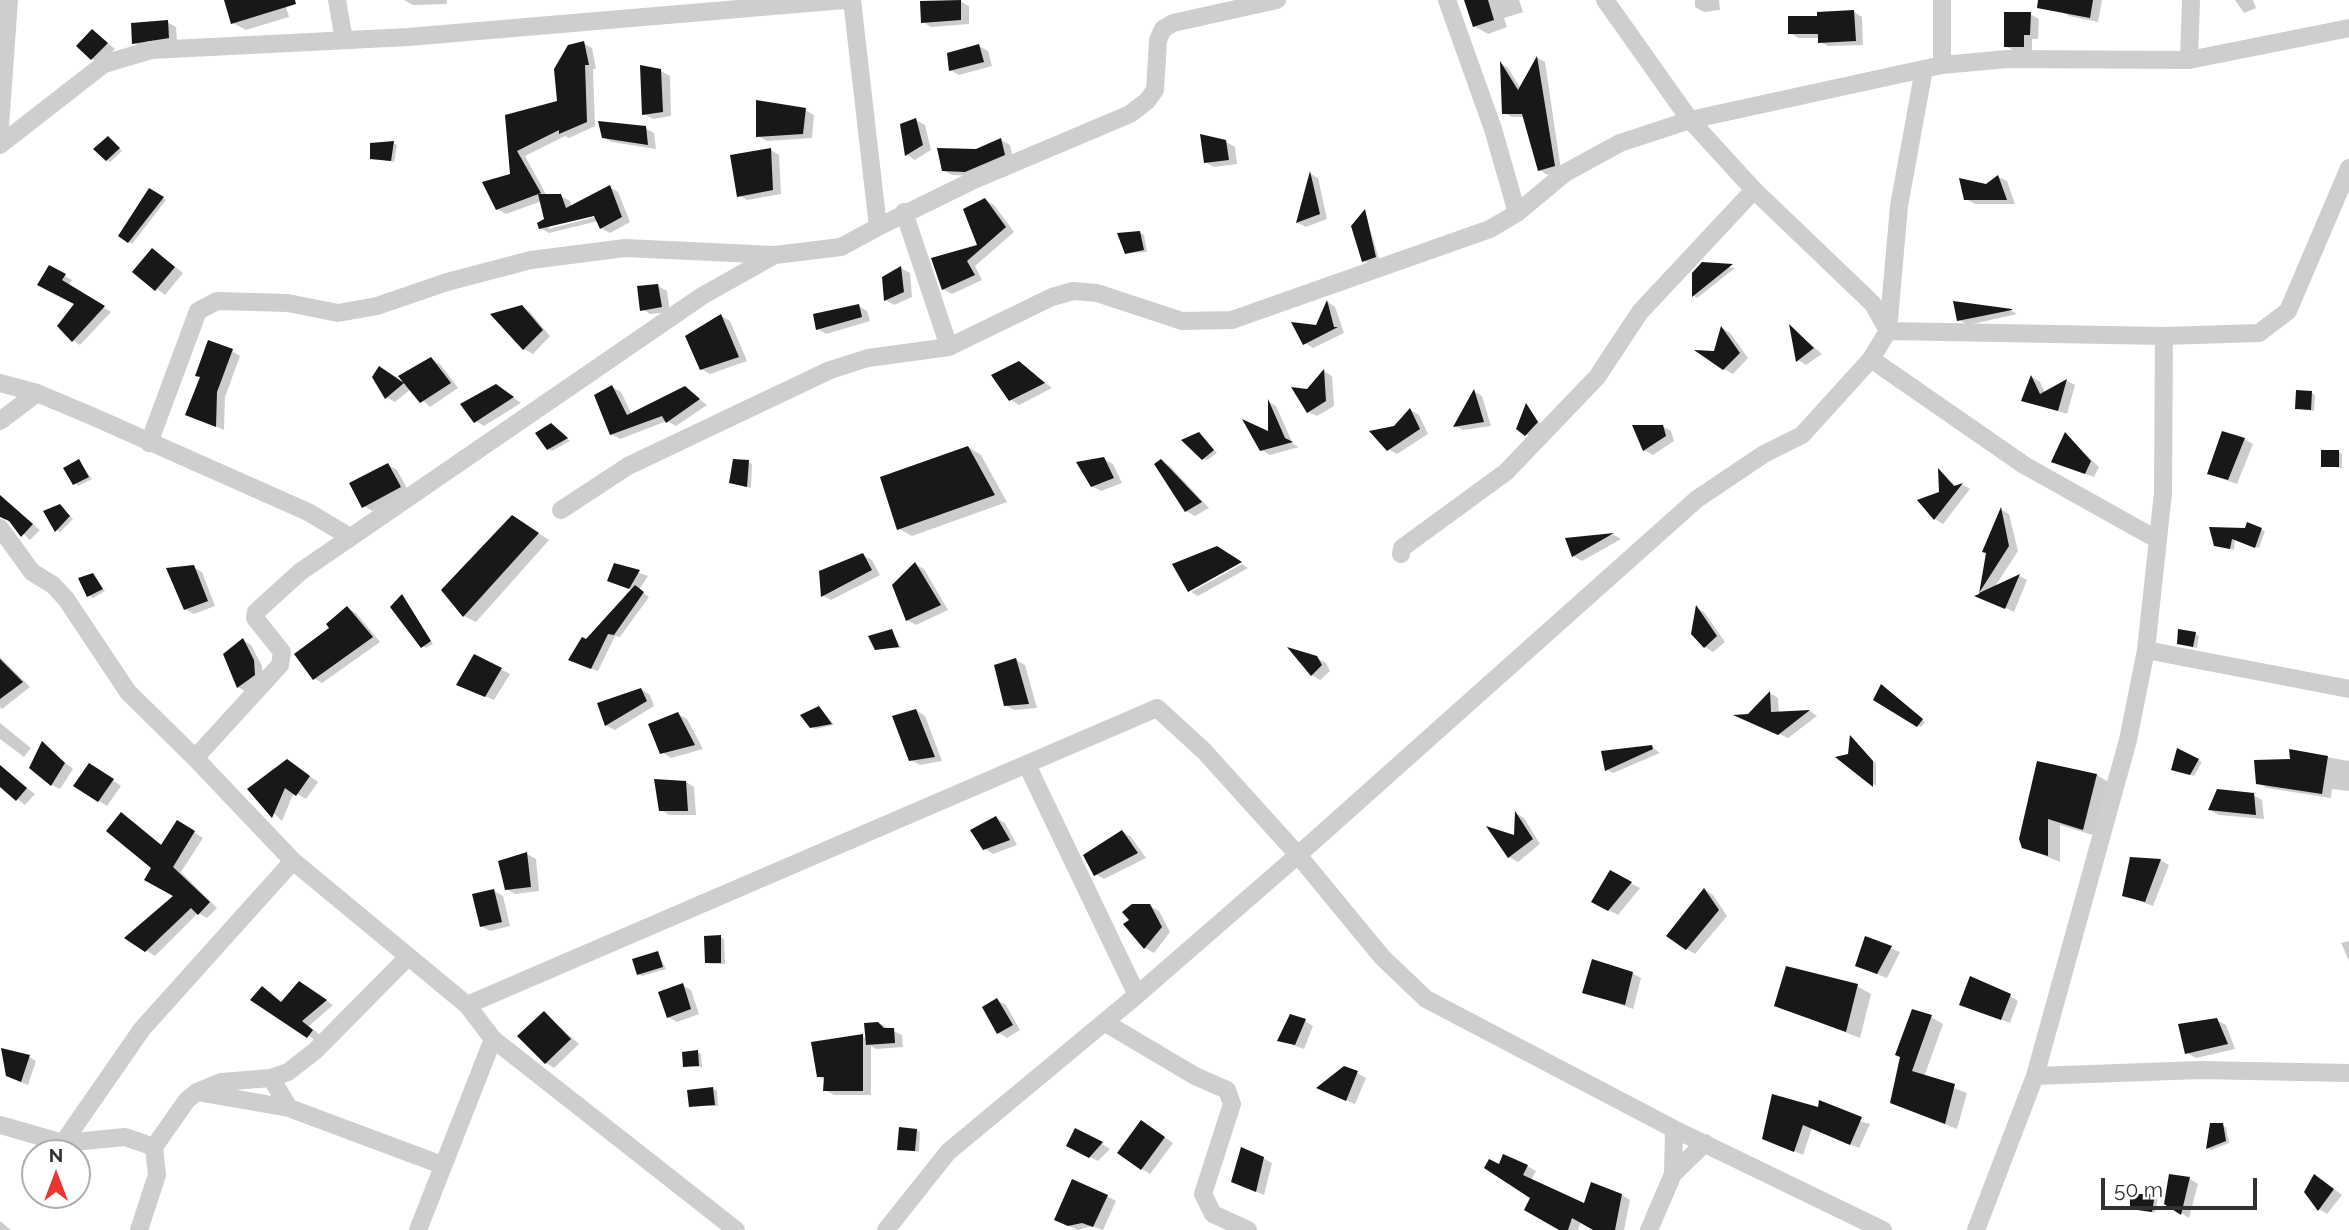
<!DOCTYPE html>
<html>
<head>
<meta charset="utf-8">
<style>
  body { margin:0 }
  #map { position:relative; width:2349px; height:1230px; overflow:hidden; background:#fff; font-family:Raleway,sans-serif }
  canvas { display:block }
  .north { position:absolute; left:21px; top:1139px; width:70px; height:70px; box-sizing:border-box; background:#fff; border:2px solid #adadad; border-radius:50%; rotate:0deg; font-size:19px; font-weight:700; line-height:28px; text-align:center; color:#313131 }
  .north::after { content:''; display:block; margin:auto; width:24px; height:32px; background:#ea3531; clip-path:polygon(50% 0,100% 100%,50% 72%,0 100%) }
  .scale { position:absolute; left:2101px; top:1178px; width:156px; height:32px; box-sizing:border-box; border:4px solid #313131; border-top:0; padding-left:9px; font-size:21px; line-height:24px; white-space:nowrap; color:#313131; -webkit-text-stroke:5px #fff; paint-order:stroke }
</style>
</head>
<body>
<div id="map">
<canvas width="2349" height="1230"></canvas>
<div class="north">N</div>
<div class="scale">50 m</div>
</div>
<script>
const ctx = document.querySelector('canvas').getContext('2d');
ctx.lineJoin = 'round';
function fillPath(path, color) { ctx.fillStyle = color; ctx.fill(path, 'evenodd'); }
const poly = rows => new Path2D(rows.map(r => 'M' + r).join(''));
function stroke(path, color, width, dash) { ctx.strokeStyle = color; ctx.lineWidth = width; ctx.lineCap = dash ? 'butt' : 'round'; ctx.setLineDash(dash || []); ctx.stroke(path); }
fillPath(poly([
  [226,0,284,0,289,17,246,30,233,23],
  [404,0,447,0,447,4,413,5],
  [1466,0,1519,0,1523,12,1504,18,1507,27,1488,34,1474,26],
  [1695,0,1719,0,1720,10,1704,12,1695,7],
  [2063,0,2102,0,2098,22,2069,16,2061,11],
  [2235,0,2253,0,2256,8,2244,13],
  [960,1,969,6,969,24,931,27,923,22],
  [1854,12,1862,17,1863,45,1828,46,1820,42,1820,38,1798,38,1790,33,1819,18],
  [2030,14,2039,19,2038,39,2032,39,2032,51,2014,51,2006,46],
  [167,22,176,27,177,42,143,48,134,43],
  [93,31,115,49,100,64,92,59],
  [583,43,592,48,596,69,593,69,595,126,569,138,565,136,525,156,547,196,561,196,570,201,572,207,610,187,618,192,630,222,610,233,601,228,598,221,549,233,540,228,546,220,542,201,506,214,497,209,512,175,507,116,558,102],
  [602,212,603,215,548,229,552,224],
  [979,46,988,51,992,66,959,75,950,70],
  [1538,58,1545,62,1561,170,1547,175,1540,170,1524,117,1512,117,1504,113,1502,64,1508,68,1521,89],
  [661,71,670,76,671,116,653,119,644,114],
  [805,110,814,115,812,138,767,141,758,136],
  [916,120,925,125,931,150,915,160,907,155,902,125],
  [645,128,654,133,656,149,612,142,603,137],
  [1001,140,1010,145,1013,159,975,176,952,175,943,170],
  [112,141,122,151,110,162,107,160],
  [1226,142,1235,147,1237,164,1214,167,1205,162],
  [393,143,397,145,394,162,372,158],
  [771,150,779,155,781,194,747,200,739,195],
  [1311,174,1318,178,1327,219,1306,227,1298,223],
  [1998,177,2007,181,2015,204,1975,204,1966,199],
  [150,190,166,200,132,244,120,236],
  [985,200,994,205,1014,232,975,266,982,280,952,294,943,289,979,246],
  [1365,212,1379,259,1368,263,1364,261],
  [1140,233,1144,235,1147,252,1126,253],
  [153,250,183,273,165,295,135,272],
  [1703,264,1735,268,1697,298,1694,296,1694,273],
  [50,268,72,280,68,286,111,312,80,345,73,340,76,303],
  [901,268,910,273,912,297,894,305,885,300,884,278],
  [658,286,667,291,670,312,650,314,642,309],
  [1328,302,1335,307,1344,333,1313,348,1305,343,1317,327],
  [1955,303,2012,311,2017,314,1968,325,1959,320],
  [859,306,867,311,870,321,826,334,818,329],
  [521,307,530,312,550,336,533,354,524,349,494,315],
  [721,316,730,321,747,361,710,374,701,369],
  [1722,328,1730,333,1748,358,1733,374,1724,369,1715,353],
  [1791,328,1822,354,1806,365,1798,360],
  [232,351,240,356,225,397,224,430,187,414],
  [431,359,440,364,458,388,430,407,411,389,395,402,386,397,388,373,408,387],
  [1019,363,1052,388,1019,405,1010,399],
  [1324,371,1332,376,1334,406,1317,416,1308,412,1308,391],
  [2032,377,2040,382,2045,393,2067,381,2075,385,2067,414,2024,400],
  [612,387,621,392,632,415,685,388,707,405,676,426,667,421,620,439,611,434],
  [505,391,521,403,484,426,476,421],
  [1475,392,1482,396,1491,426,1463,430,1455,426],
  [2312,393,2315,395,2314,411,2296,408],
  [1269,402,1276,406,1293,444,1299,447,1270,455,1262,450,1270,433],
  [1527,406,1541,425,1530,437,1518,429],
  [1411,410,1419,415,1428,434,1397,454,1388,449,1395,428],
  [1662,426,1671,431,1674,441,1653,455,1644,450],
  [555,427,570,441,552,451,548,448],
  [1199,434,1217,453,1207,460,1203,458],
  [2066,435,2099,467,2094,477,2053,462],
  [2244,439,2253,444,2237,484,2209,474],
  [968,447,981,455,1007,502,912,536,898,528],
  [2339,452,2342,454,2342,468,2323,466],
  [1104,459,1113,464,1122,483,1101,491,1092,486],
  [79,461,92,479,78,486,66,469],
  [1161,461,1170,466,1209,508,1195,516,1186,511],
  [749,462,752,464,751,488,735,484],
  [388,465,397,470,409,492,372,511,364,506],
  [1940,471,1957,487,1963,485,1970,489,1943,524,1935,519,1920,501,1941,493],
  [0,497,40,530,30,540,0,512],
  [60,506,73,519,60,532,56,530],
  [2002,510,2009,514,2018,551,1994,588,2020,576,2027,580,2014,612,1980,595,1987,553],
  [524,524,549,540,476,622,464,616,443,590],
  [2248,525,2265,531,2259,548,2235,539,2234,550,2215,545,2246,530],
  [1614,535,1621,539,1582,561,1573,556,1567,539],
  [863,555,872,560,880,575,831,600,823,596],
  [915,564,924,569,948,610,916,625,907,620],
  [1242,564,1248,568,1198,596,1191,592],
  [615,565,648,576,639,590,649,597,620,637,615,636,598,671,577,663,587,642,633,590,609,580],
  [193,567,202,572,215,606,194,614,185,609],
  [92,575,105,591,93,598,89,595],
  [402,596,433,644,426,648,423,646],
  [347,608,356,613,380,642,322,683,314,678,332,628],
  [1697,608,1704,612,1725,642,1713,652,1705,647],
  [892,631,901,648,876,648],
  [2195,633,2199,636,2197,648,2179,643],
  [243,640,251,645,262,666,263,680,246,692,238,687],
  [474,656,510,674,494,700,458,685],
  [0,657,30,687,2,709,0,707],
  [1317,658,1326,663,1330,671,1320,680,1312,675],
  [1016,660,1025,665,1037,708,1014,710,1005,705],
  [641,689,650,695,654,706,615,730,606,725,599,704],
  [1885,689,1925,722,1921,727,1875,699],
  [1770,693,1778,698,1779,714,1810,711,1817,716,1788,738,1744,719],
  [819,708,823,711,834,725,815,729,811,726],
  [916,710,925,716,942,761,920,765,911,760],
  [678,714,687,719,703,749,671,758,662,752],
  [0,723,31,748,24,757,0,739],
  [1854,740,1876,764,1876,786,1839,758,1850,756],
  [42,744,73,769,60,789,52,785],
  [1652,747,1660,753,1613,773,1606,769],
  [2178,750,2202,762,2194,776,2177,771],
  [2291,751,2349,761,2349,791,2332,789,2331,798,2267,788,2258,783,2291,760],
  [2039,763,2097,775,2110,783,2096,836,2060,825,2060,862,2023,847],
  [296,766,318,782,306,799,294,792,282,821,249,789],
  [98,770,121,786,107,806,99,801],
  [6,772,35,794,25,805,0,785,0,779],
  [686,782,694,787,696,815,669,815,661,810],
  [2253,795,2262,800,2264,819,2219,815,2210,810],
  [1517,814,1524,818,1540,844,1518,862,1509,857,1516,837],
  [996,818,1005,823,1017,845,993,854,984,848],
  [130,819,163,846,178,822,203,838,181,872,217,908,207,918,198,913,155,956,127,938,175,896,153,867],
  [1122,832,1131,837,1146,858,1104,879,1095,874],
  [527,854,536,859,539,891,515,894,506,889],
  [2160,860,2169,865,2153,906,2124,895],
  [1611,873,1640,888,1618,915,1601,906],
  [1705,890,1713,895,1727,916,1695,954,1687,949],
  [494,891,503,896,510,926,490,931,481,926],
  [1150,906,1159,911,1170,932,1154,953,1145,948,1126,925],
  [720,937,724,939,725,964,710,964,707,962],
  [1866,938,1900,952,1887,978,1866,970],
  [2349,941,2349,961,2341,943],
  [658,953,666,969,642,976,639,974],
  [1632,973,1641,978,1633,1009,1584,992],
  [682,985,691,990,699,1014,677,1022,668,1017],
  [1857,986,1871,994,1860,1038,1776,1005],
  [262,988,282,1003,307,988,333,1005,309,1026,320,1035,315,1041],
  [2010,996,2018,1001,2010,1023,1961,1004],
  [997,1000,1006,1005,1020,1030,1007,1038,999,1033],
  [544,1013,579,1044,554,1068,546,1063],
  [1931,1017,1943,1024,1924,1077,1967,1093,1957,1129,1892,1103],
  [2217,1020,2226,1025,2235,1049,2196,1058,2187,1053],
  [1305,1021,1313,1026,1304,1049,1279,1040],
  [878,1023,902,1035,903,1047,876,1049,871,1046,871,1095,834,1095,825,1090,825,1080,818,1076,862,1036,867,1039],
  [697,1052,701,1054,702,1067,685,1066],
  [29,1057,36,1061,28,1085,16,1080],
  [1357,1073,1366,1078,1355,1104,1326,1092],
  [713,1089,717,1091,718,1106,691,1106],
  [1773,1096,1870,1124,1859,1148,1812,1128,1803,1155,1770,1140],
  [2211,1125,2226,1127,2229,1143,2211,1150,2208,1148],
  [1150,1127,1173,1143,1150,1174,1142,1169],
  [916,1130,920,1132,919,1152,898,1149],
  [1075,1131,1102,1144,1110,1149,1098,1161,1076,1150],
  [1263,1158,1272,1163,1264,1195,1233,1181],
  [1500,1166,1527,1166,1536,1171,1531,1180,1585,1206,1622,1195,1630,1200,1624,1230,1596,1230,1581,1221,1578,1230,1562,1230],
  [2170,1176,2190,1179,2198,1184,2189,1218,2166,1203],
  [2323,1181,2342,1195,2327,1214,2319,1209],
  [1107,1196,1116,1201,1103,1230,1092,1226,1078,1230,1065,1224],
  [2154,1196,2158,1198,2155,1213,2132,1208],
  [0,1221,11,1230,0,1230]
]), '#0003');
fillPath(poly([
  [224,0,295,0,296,4,231,24],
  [961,0,961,20,921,23,920,1],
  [1464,0,1488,0,1494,20,1473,27],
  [2038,0,2093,0,2090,18,2037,8],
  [1854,10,1856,41,1818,43,1818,34,1788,34,1788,16,1817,16,1817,12],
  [2004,12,2031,12,2030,35,2024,35,2024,47,2004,47],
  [168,20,169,38,132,44,131,23],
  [92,29,108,43,91,60,76,46],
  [584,41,589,65,585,65,587,122,559,134,559,130,517,151,541,193,496,210,482,182,510,174,505,115,557,101,554,69,568,45],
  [979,44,984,62,949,71,947,53],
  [1537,56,1555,166,1538,171,1522,114,1502,114,1500,61,1518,90],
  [640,65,661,69,663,112,642,115],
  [756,100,806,108,803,134,756,137],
  [916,118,923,145,905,156,900,124],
  [598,121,646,126,648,145,602,138],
  [1200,134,1226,140,1229,160,1204,163],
  [108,136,120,148,106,161,93,149],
  [1001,138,1005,155,965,172,942,171,937,148,976,149],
  [394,141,391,161,370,159,370,143],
  [771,148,773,190,737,197,730,155],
  [1310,171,1320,214,1296,223],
  [1998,175,2007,200,1964,200,1959,178,1986,184],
  [610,185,622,217,600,229,594,216,539,229,537,223,544,219,538,194,561,194,566,208],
  [149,188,164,197,128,243,118,236],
  [985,198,1006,227,967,261,975,275,942,290,931,258,977,245,963,209],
  [1365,209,1376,257,1362,262,1351,226],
  [1140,231,1144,250,1125,254,1117,233],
  [152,248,175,267,155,291,132,272],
  [1702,262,1733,264,1692,297,1692,273],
  [49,265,66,274,62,280,105,306,72,342,57,326,74,304,37,285],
  [901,266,904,292,884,301,882,277],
  [658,284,662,307,640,311,637,286],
  [1327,300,1334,327,1338,327,1303,345,1291,322,1316,325],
  [1953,301,2012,309,2012,310,1957,321],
  [859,304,862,317,816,330,813,314],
  [522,305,543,330,523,350,490,314],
  [721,314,739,357,700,370,685,336],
  [1789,324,1814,348,1796,362],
  [1721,326,1740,353,1723,370,1694,350,1714,351],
  [208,340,233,349,217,392,216,427,185,415,200,377,195,376],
  [431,357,451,383,420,403,398,376],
  [1019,361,1045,383,1009,401,991,375],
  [379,366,404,383,385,399,372,377],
  [1324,369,1326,401,1307,413,1291,387,1307,389],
  [2031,375,2040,394,2067,379,2058,411,2021,401],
  [496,384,514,397,474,423,460,404],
  [612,385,627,415,685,386,700,399,666,423,662,416,610,435,594,395],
  [1474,389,1484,422,1453,427],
  [2296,390,2312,391,2311,410,2295,409],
  [1268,399,1285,438,1293,442,1260,451,1242,419,1268,431],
  [1526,403,1538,422,1525,436,1516,429],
  [1410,408,1420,429,1387,451,1369,431,1394,426],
  [551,423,568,438,547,450,535,433],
  [1632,425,1663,425,1666,436,1643,451],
  [2222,431,2245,438,2228,480,2207,474],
  [1199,432,1214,450,1202,460,1181,440],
  [2065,432,2091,461,2085,474,2051,462],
  [968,446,995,495,897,530,880,477],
  [2321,450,2339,450,2339,467,2321,467],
  [1104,457,1114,478,1091,487,1076,462],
  [79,459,89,477,73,485,63,468],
  [733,459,749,460,747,487,729,483],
  [1161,459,1202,502,1185,512,1154,464],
  [388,463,401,487,362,508,349,483],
  [1938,468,1954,486,1963,483,1934,520,1917,500,1939,492],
  [0,495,33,524,21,537,9,521,0,517],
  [60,504,70,516,55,532,43,511],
  [2001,507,2009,546,1979,593,2020,574,2005,609,1974,596,1979,594,1986,553,1982,552],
  [512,515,539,533,463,617,441,590],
  [2247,522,2262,528,2255,548,2232,539,2230,549,2214,546,2209,527,2245,528],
  [1614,533,1572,557,1565,538],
  [1217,546,1242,562,1188,592,1172,564],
  [863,553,872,570,821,597,819,571],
  [915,562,941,605,906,621,892,585],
  [614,563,640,570,629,589,607,581],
  [194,565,208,601,184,610,166,568],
  [93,573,103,589,87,597,78,578],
  [635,585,644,592,614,635,608,634,591,669,568,660,582,637,586,639],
  [402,594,431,641,421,648,390,607],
  [1696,605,1717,636,1704,648,1691,634],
  [347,606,373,637,313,680,294,654,329,628,326,624],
  [892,629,899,647,875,650,868,636],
  [2178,629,2196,632,2193,647,2177,644],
  [243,638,254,660,255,675,237,688,223,654],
  [1287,647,1317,656,1322,665,1311,676],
  [474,654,502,668,485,697,456,685],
  [1016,658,1029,704,1004,706,994,665],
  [0,659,23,682,0,699],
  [1881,684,1923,719,1917,727,1873,700],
  [641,688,647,701,605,726,597,703],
  [1770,691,1771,712,1810,710,1778,735,1733,715,1748,714],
  [819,706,832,724,810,728,800,715],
  [916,709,935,757,909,761,892,716],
  [678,712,695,745,660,754,648,724],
  [1850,735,1873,761,1873,787,1835,757,1848,754],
  [42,741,65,763,51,786,29,768],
  [1652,745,1653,749,1605,771,1601,751],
  [2177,748,2199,759,2190,775,2171,770],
  [2289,749,2328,756,2322,794,2256,784,2254,760,2290,759],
  [287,759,310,776,296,796,285,788,272,818,247,789],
  [2037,761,2097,774,2083,830,2048,819,2048,856,2022,848,2019,839],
  [89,763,114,779,98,802,73,786],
  [0,765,27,788,16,801,0,787],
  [654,779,686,781,688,811,659,811],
  [2217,789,2254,793,2256,815,2208,810],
  [1515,811,1533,839,1508,858,1486,826,1514,835],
  [121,812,161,845,177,820,195,831,173,867,210,902,198,915,191,908,145,952,124,938,173,896,144,880,151,868,106,831],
  [996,816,1010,840,983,850,970,830],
  [1122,830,1138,853,1094,876,1083,855],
  [527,852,531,887,505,890,498,861],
  [2130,857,2161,859,2145,902,2122,896],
  [1610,870,1632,882,1608,911,1591,902],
  [1704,888,1719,910,1686,950,1666,936],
  [494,889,502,922,480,927,472,894],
  [1132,904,1150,904,1162,927,1144,949,1123,924,1129,920,1122,912],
  [721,935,721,963,705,963,704,936],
  [1865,936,1892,946,1877,974,1855,966],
  [658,951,663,967,637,975,632,959],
  [1592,959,1633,972,1625,1005,1582,993],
  [1786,966,1858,984,1846,1032,1774,1006],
  [1970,976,2011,994,2001,1020,1959,1005],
  [299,981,327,1000,302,1021,313,1030,307,1038,250,1000,262,986,281,1002],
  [683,983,691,1009,667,1018,658,992],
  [997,998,1013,1025,997,1034,982,1007],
  [1912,1009,1932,1015,1912,1071,1955,1084,1945,1124,1890,1103,1900,1057,1895,1055],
  [544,1011,571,1039,545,1064,517,1036],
  [1290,1014,1306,1019,1295,1045,1277,1041],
  [2217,1018,2228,1044,2185,1054,2178,1024],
  [878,1022,884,1028,894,1028,895,1043,866,1045,864,1023],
  [863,1034,863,1091,823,1091,824,1077,817,1077,811,1042],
  [1,1048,30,1055,21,1082,6,1076],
  [698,1050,699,1066,683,1067,682,1052],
  [1344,1066,1358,1071,1346,1101,1316,1088],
  [713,1087,715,1105,689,1107,687,1090],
  [1772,1094,1818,1107,1819,1100,1862,1117,1850,1145,1803,1125,1794,1152,1762,1139],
  [1141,1120,1165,1137,1141,1170,1117,1153],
  [2210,1123,2223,1123,2226,1141,2206,1149],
  [899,1127,917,1129,915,1151,897,1150],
  [1075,1128,1103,1142,1089,1158,1066,1146],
  [1241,1147,1264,1157,1256,1192,1231,1182],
  [1503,1154,1528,1165,1523,1175,1584,1203,1591,1182,1622,1194,1615,1230,1593,1230,1572,1218,1568,1230,1559,1230,1524,1210,1530,1198,1484,1168,1489,1159,1499,1164],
  [2169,1174,2190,1177,2181,1215,2164,1204],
  [2314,1174,2334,1189,2318,1211,2304,1192],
  [1072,1179,1108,1195,1093,1227,1082,1223,1068,1226,1054,1220],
  [2130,1194,2155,1194,2152,1212,2130,1209]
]), '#181818');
stroke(poly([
  [337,0,344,40],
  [1447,0,1493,129,1517,213],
  [1605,0,1690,120,1754,190,1873,304,1888,331],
  [1942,0,1942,65],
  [2189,60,2191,0],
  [0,126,9,0],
  [0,145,104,64,151,50,408,37,844,0],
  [904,212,949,347],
  [878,227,974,180,1130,114,1147,101,1155,90,1158,40,1163,29,1173,23,1277,0],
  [1888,331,2164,336,2259,333,2288,311,2349,168],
  [1871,359,2024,465,2158,540],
  [0,383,37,393,94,417,308,512,350,537],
  [0,421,37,393],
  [149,443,198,311,217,301,288,303,338,313,377,306,447,282,531,260,625,248,775,255],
  [561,510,628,466,830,370,868,358,949,347,1052,297,1073,291,1097,293,1182,321,1232,320,1490,229,1517,213,1565,173,1620,143,1690,120,1942,65,2007,59,2189,60,2349,28],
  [0,528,32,572,53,585,66,599,128,692,195,758],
  [1401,554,1402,548,1506,472,1597,377,1640,312,1754,190],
  [2146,650,2349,689],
  [1027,765,1137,995],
  [467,1005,1157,708,1204,751,1298,855,1382,957,1426,999,1674,1129,1883,1230],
  [1104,1022,1195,1076,1227,1090,1232,1104,1203,1194,1213,1214,1248,1230],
  [2035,1076,2200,1070,2349,1073],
  [271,1078,289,1108,442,1165],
  [197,1092,289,1108],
  [0,1125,63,1143,125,1137,154,1147,187,1100,197,1092,221,1082,271,1078,288,1072,315,1051,408,957],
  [63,1143,142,1029,293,861],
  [1673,1174,1705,1143],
  [139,1230,157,1175,154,1147],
  [418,1230,493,1039],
  [736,1230,493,1039,467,1005,293,861,195,758,280,665,282,652,255,618,256,612,300,572,702,296,775,255,841,247,878,227,852,0],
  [886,1230,948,1152,1137,995,1298,855,1697,499,1764,454,1802,435,1871,359,1888,331,1899,206,1924,69],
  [1649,1230,1673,1174,1674,1129],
  [1976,1230,2035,1076,2128,740,2146,650,2163,493,2164,336]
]), '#cecece', 18);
</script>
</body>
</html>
